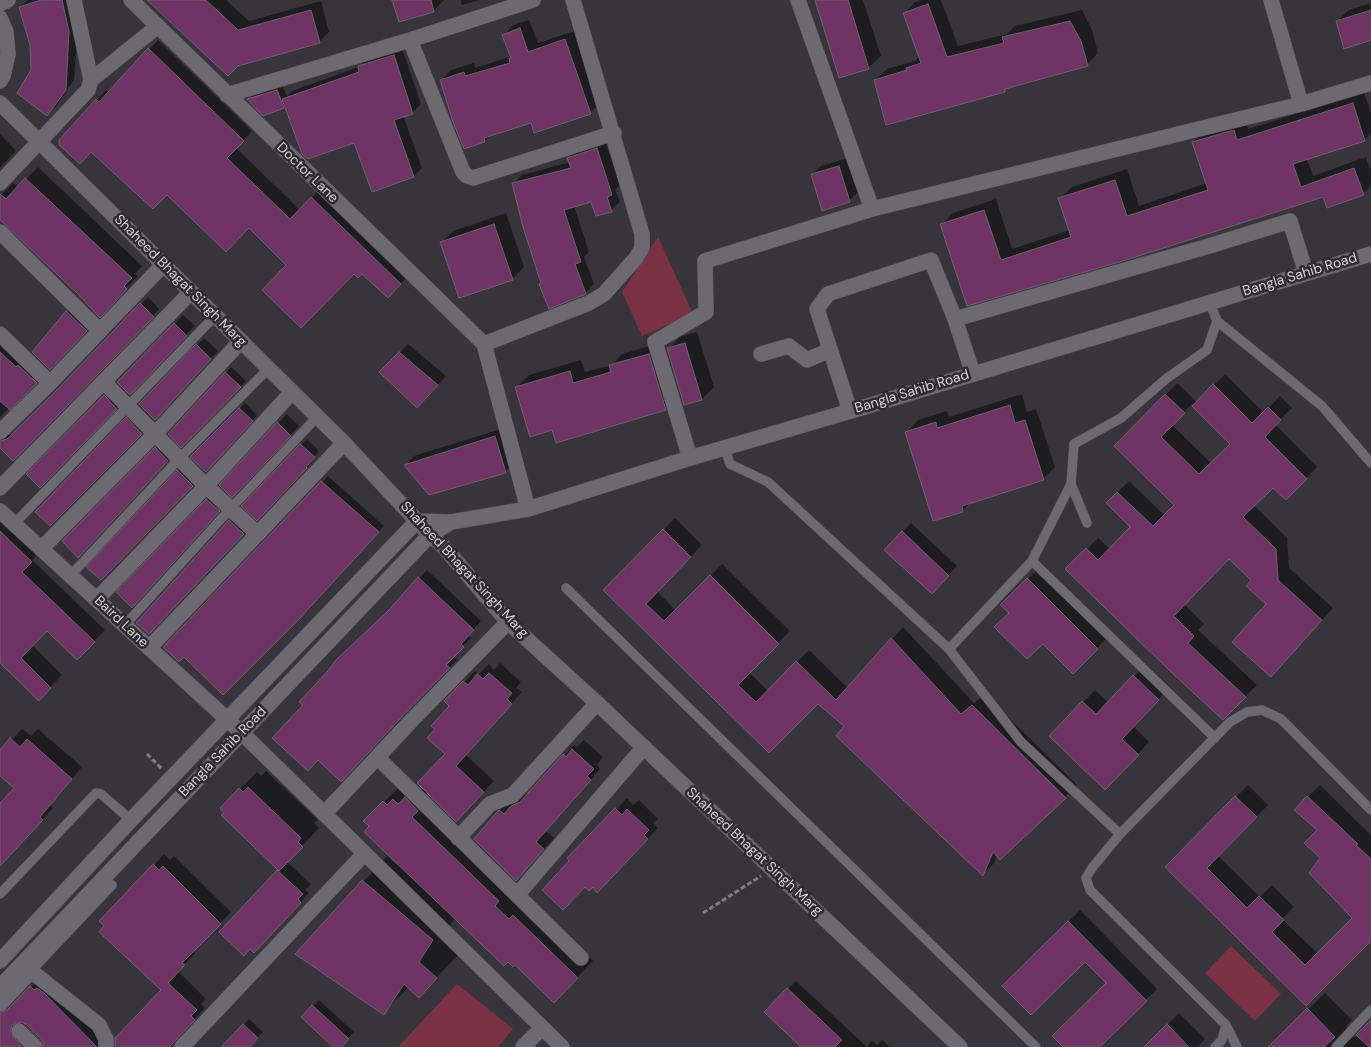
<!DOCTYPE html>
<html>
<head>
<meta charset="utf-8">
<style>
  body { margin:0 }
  canvas { display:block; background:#37353b }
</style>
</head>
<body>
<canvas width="1371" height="1047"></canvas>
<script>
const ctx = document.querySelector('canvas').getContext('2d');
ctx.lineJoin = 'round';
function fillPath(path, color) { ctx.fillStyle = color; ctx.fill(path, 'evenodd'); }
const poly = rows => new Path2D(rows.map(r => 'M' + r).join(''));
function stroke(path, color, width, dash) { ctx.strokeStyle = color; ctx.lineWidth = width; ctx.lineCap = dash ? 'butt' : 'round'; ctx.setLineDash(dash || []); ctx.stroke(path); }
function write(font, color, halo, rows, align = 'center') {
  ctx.font = font + ' "DM Sans",sans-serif'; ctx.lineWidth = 5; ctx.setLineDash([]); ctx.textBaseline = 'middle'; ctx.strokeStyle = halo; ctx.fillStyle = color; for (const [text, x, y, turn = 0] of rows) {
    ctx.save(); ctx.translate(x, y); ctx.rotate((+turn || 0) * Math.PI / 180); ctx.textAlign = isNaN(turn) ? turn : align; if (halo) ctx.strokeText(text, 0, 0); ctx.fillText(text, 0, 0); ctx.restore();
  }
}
fillPath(poly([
  [658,237,693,314,642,336,622,292],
  [1231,946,1281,994,1255,1021,1205,973],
  [457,984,513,1029,498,1047,398,1047]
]), '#7a3143');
fillPath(poly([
  [28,0,72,0,78,22,74,80,56,106,47,115,32,70,32,45,20,7],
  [148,0,226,0,249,21,321,1,329,32,319,42,238,64],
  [393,0,444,0,434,10],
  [461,0,480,0,462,5],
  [817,0,863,0,881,56,869,67,840,76],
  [922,0,941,0,958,46,1007,34,1015,26,1082,10,1092,30,1098,53,1087,65,1009,87,1005,91,875,80,887,69,915,61,920,56,904,14,915,2],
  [1371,3,1371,39,1337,21,1349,10],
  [529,20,538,43,575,31,600,103,590,113,532,122,492,134,485,141,464,147,441,80,451,70,474,63,475,68,512,56,504,35,513,25],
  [158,40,252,131,236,148,300,210,321,188,410,274,388,296,363,272,288,265,249,227,167,193,91,151,60,140,97,100,106,90,109,93],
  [402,48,421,104,413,112,403,115,422,168,414,176,373,190,355,141,286,104,283,107,249,99,255,93,282,85,287,96,292,91,359,67,367,59],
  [1364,92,1371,113,1371,133,1364,140,1307,159,1313,176,1366,157,1371,172,1371,186,1363,194,1323,196,968,304,942,224,953,213,996,199,1012,249,1070,230,1060,198,1072,187,1127,169,1139,206,1207,183,1193,142,1205,130,1245,119,1248,129],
  [0,134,16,151,0,168],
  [605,141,620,185,615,190,620,202,611,210,592,200,574,206,589,252,584,257,594,284,586,293,549,307,513,184,522,175,570,162,569,158,577,150],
  [848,158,858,192,849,201,812,174,821,166],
  [38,167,142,266,135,274,138,276,111,304,80,294,0,219,0,196,13,183,18,187],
  [506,213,524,267,512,279,441,243,453,231],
  [148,297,159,309,13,459,0,446,0,430,4,434,10,435,15,432,60,388],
  [76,303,95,322,50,368,33,352],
  [183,315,195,326,130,393,119,382],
  [697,332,714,387,702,399,685,404,668,349,680,337],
  [204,338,218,351,162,412,140,404],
  [0,340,43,375,0,417],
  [660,343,677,398,665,409,553,429,517,387,529,375,581,360,585,372,612,365,622,354],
  [408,344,446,376,426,398,381,372],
  [231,367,246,381,181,446,226,373],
  [1225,374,1264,413,1280,396,1292,408,1275,424,1317,467,1286,498,1273,486,1254,505,1287,538,1289,568,1333,608,1282,664,1268,604,1253,580,1229,558,1184,604,1204,624,1198,630,1257,685,1223,718,1067,569,1098,538,1110,549,1132,527,1107,503,1129,481,1165,516,1176,505,1116,446,1177,383,1197,402],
  [1192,404,1232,444,1212,464,1172,425],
  [111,389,123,401,40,486,28,474],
  [1022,394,1027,412,1036,409,1055,467,1043,479,972,501,963,510,934,519,907,432,918,420,947,411,949,417],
  [245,403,257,415,211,465,192,457],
  [132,413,146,428,50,525,37,511],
  [287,414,299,426,241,487,221,485],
  [504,428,514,463,505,472,406,465,414,456],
  [307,439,319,451,311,460,312,462,257,519,243,506],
  [161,443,173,455,84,551,64,541],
  [184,465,198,480,101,578,88,567],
  [328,476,384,526,305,610,184,655,165,647],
  [213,494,224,505,137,601,118,592],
  [0,508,43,549,32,560,105,630,77,659,47,629,32,645,62,675,39,699,0,662],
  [235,515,249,528,149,633,230,521],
  [675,518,702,545,657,591,676,611,722,564,790,631,749,672,768,691,809,650,848,688,903,627,974,703,985,694,1077,785,1000,858,997,855,994,863,983,874,846,726,818,702,769,752,604,590],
  [911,523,957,566,940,584,886,549],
  [1040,567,1109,636,1073,672,1002,605],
  [427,570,481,621,468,635,471,638,453,656,457,660,418,698,391,609],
  [500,663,521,682,516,688,522,692,466,755,494,781,467,810,432,796,427,801,593,961,554,1001,515,963,455,918,442,937,460,953,419,996,409,987,383,1013,297,954,387,856,396,864,397,862,365,821,400,786,415,789,446,754,437,729,451,706,446,701,475,671,478,675,489,664,494,670],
  [1146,664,1170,687,1133,726,1149,742,1117,777,1050,736,1095,690,1109,703],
  [22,729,31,736,38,729,82,767,50,805,53,808,0,865,0,805,16,788,0,774,0,752],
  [584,740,603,757,597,765,600,769,545,830,554,838,516,879,498,812,509,801,515,804,523,796,530,792,574,745,577,747],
  [266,771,318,820,314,823,319,828,287,862,311,884,305,890,309,893,262,943,250,948,221,932,279,870,240,789,257,772,261,776],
  [1248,785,1268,805,1218,856,1260,897,1272,885,1294,907,1282,919,1318,954,1354,918,1322,858,1318,830,1296,809,1320,785,1371,835,1371,939,1306,1004,1167,867],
  [627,798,633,805,639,800,658,819,653,823,658,828,608,881,586,886,569,858],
  [164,854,170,860,174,856,231,912,192,951,195,954,178,971,206,999,201,1004,205,1008,168,1047,116,1047,163,990,154,865],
  [1080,910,1157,989,1098,1047,1065,1047,1108,983,1085,960,1004,986],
  [43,975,108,1035,99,1047,0,1047,0,1020],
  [22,1022,26,1023,45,1044,40,1042],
  [796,981,867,1047,872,1041,877,1045,882,1040,890,1047,803,1047,788,989],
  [1325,993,1352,1020,1347,1025,1346,1031,1351,1037,1356,1037,1371,1022,1371,1047,1270,1047],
  [319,1000,354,1032,340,1047,335,1047,303,1017],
  [1179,1013,1205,1039,1197,1047,1145,1047],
  [249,1019,263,1032,248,1047,223,1047]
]), '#0007');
const building = poly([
  [41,0,62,0,69,31,66,90,47,116,17,93,31,70,30,45,19,7,41,0],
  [147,0,206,0,238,30,311,10,320,43,238,66,228,76,147,0],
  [392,0,431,0,434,12,399,22,392,0],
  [815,0,848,0,869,69,839,78,815,0],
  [928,4,947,57,1004,43,1002,37,1070,21,1081,41,1088,66,1005,89,1005,92,886,125,874,80,907,70,906,68,921,63,903,13,928,4],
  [1371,10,1371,40,1344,49,1336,21,1371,10],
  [520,28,528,52,565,39,591,114,534,133,531,123,484,138,485,142,464,149,453,122,440,80,464,72,465,76,510,63,509,58,511,58,502,35,520,28],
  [148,48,244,141,227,158,290,219,311,197,401,284,388,298,362,274,358,278,354,274,301,328,262,290,286,265,249,228,226,252,167,195,153,209,91,152,80,164,59,145,59,140,96,99,99,102,148,48],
  [394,55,413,114,394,120,414,177,372,192,354,143,308,159,302,154,282,99,359,72,358,66,394,55],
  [277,90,284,108,263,116,247,99,277,90],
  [1353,103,1365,141,1293,164,1301,187,1354,168,1364,195,1327,208,1323,197,1126,260,967,306,940,224,984,210,1001,260,1071,237,1058,198,1115,180,1127,216,1208,190,1192,142,1234,130,1237,140,1353,103],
  [597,148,612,195,607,197,612,212,596,216,591,202,564,210,581,262,575,264,586,294,549,309,539,284,541,283,523,227,512,183,571,168,567,158,597,148],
  [839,166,850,202,822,211,811,174,839,166],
  [25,178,132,278,124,286,127,289,100,318,79,295,0,220,0,194,6,199,25,178],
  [494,224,513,280,459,298,440,242,494,224],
  [140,303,154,317,13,461,0,448,0,441,7,439,57,390,140,303],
  [66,311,87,331,50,370,32,352,66,311],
  [174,323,187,336,130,395,117,382,174,323],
  [685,343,702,400,684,405,667,348,685,343],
  [196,344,211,359,155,420,139,404,196,344],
  [0,352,16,367,18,365,19,366,37,383,10,410,0,401,0,352],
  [399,352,438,385,417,408,379,372,399,352],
  [649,354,666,410,556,443,552,430,530,437,515,387,570,371,573,383,611,372,609,365,649,354],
  [225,372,241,387,181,448,168,434,225,372],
  [1213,384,1252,423,1268,407,1281,420,1265,437,1307,479,1286,500,1273,488,1243,517,1276,549,1278,580,1322,620,1271,677,1232,642,1266,604,1246,586,1251,580,1229,559,1174,616,1194,636,1188,643,1246,697,1223,720,1171,672,1065,569,1086,548,1098,560,1130,527,1106,503,1117,492,1153,526,1174,505,1114,446,1165,394,1185,413,1161,437,1199,474,1230,444,1192,406,1213,384],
  [104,395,117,409,40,488,26,474,104,395],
  [1010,405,1015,423,1025,420,1044,480,962,506,963,512,933,521,905,432,936,422,937,428,1010,405],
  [239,408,253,421,206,472,190,457,239,408],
  [126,417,142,434,50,526,35,512,126,417],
  [277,422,291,436,232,498,219,485,277,422],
  [495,436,506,473,429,495,404,465,495,436],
  [300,444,315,457,306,467,307,468,257,521,241,506,300,444],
  [155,447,168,461,78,558,62,541,155,447],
  [177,470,193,486,101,580,86,567,177,470],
  [321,481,379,532,300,618,223,695,184,657,179,662,164,648,164,646,321,481],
  [206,499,220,511,132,608,116,592,206,499],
  [229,520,244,534,149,634,136,623,229,520],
  [663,529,691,557,646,604,664,621,710,575,779,644,738,685,756,702,796,661,836,700,891,638,961,714,972,705,1066,798,1000,860,993,852,983,876,836,736,844,726,818,704,769,753,603,590,663,529],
  [0,531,32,562,22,572,95,642,77,660,47,631,21,658,51,688,39,701,0,663,0,531],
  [902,531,949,576,932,594,884,550,902,531],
  [418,577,474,630,461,644,464,647,446,665,450,668,410,708,341,782,318,760,308,771,272,738,303,705,299,702,328,671,336,660,388,611,418,577],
  [1027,578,1098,649,1073,674,1043,644,1027,659,994,627,1009,613,1000,605,1027,578],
  [489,673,512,693,507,699,512,704,456,766,484,792,456,822,417,783,445,754,427,738,435,729,431,726,449,706,444,701,463,681,468,685,477,674,483,679,489,673],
  [1133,675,1159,700,1122,739,1139,755,1105,790,1049,736,1082,701,1096,714,1133,675],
  [10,738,20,747,27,739,72,779,40,817,43,820,0,866,0,803,14,788,0,776,0,750,10,738],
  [572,749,594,769,587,776,591,780,536,842,544,849,516,881,474,839,498,811,499,810,504,814,511,806,520,802,563,754,566,757,572,749],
  [248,787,301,838,298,842,303,847,279,871,221,815,224,813,220,808,239,788,243,792,248,787],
  [1235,796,1257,817,1207,868,1247,908,1259,896,1284,920,1272,932,1305,965,1352,918,1309,873,1320,858,1304,843,1317,830,1294,810,1307,796,1358,844,1356,845,1371,859,1371,941,1306,1006,1165,867,1235,796],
  [405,797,418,811,412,817,499,901,495,906,509,919,513,915,578,978,554,1003,515,965,513,967,508,962,504,966,364,832,369,826,363,821,383,801,387,805,393,799,398,804,405,797],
  [615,808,622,815,627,809,649,830,644,835,648,839,597,893,593,887,589,891,585,887,563,910,542,890,569,861,567,858,615,808],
  [153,864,159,870,163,866,221,924,182,963,185,965,168,983,197,1010,191,1016,195,1020,169,1047,115,1047,115,1038,161,990,99,932,104,926,99,921,153,864],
  [277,870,303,894,298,899,301,903,254,953,250,949,244,956,219,932,277,870],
  [362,880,433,940,419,962,437,978,419,998,404,984,384,1015,295,954,362,880],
  [1068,921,1147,1001,1100,1047,1063,1047,1052,1036,1106,983,1085,962,1031,1015,1002,986,1068,921],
  [30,986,34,990,37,988,44,993,97,1047,44,1047,42,1040,26,1024,21,1022,12,1025,10,1033,22,1047,0,1047,0,1013,7,1010,30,986],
  [787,988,842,1040,835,1047,801,1047,764,1012,787,988],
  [312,1005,349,1039,342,1047,333,1047,301,1017,312,1005],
  [1307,1008,1335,1037,1324,1047,1268,1047,1307,1008],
  [1371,1020,1371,1047,1369,1047,1356,1035,1371,1020],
  [243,1024,258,1038,250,1047,221,1047,243,1024],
  [1167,1024,1189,1047,1144,1047,1167,1024]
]);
fillPath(building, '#6f3465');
stroke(building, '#696368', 1);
const service = poly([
  [1210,303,1217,321,1322,406,1371,463],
  [725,448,730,464,768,482,949,649,1021,742,1120,834],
  [1071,484,1087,523],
  [14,524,215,316],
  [1032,561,1071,484,1074,444,1121,418,1167,378,1207,350,1217,321],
  [70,576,179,459,269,368],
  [566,588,1036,1047],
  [125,625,231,508,317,417],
  [949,649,1032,561,1215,738],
  [0,894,96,793,101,794,131,820],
  [31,971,112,885],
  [1215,1047,1222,1040,1226,1025],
  [1237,1047,1226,1025,1090,890,1086,878,1092,868,1120,834,1230,722,1247,712,1262,710,1281,719,1371,810],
  [1336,1047,1371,1010]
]);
const minor = poly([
  [131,0,484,344,528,509],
  [798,0,872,209],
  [1271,0,1301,104],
  [0,4,8,0],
  [410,40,463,172,467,176,473,178,614,133],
  [91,80,158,26],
  [227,95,410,40,533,0],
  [0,183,88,90,91,80,74,0],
  [0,232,100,331],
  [955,319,1209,246,1290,221,1306,273],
  [0,334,50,383,163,265],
  [484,344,589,303,604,294,636,258,642,248,642,234,573,0],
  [761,354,789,346,807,360,830,350],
  [104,382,206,486,258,534],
  [850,411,817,309,828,294,931,260,955,319,973,374],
  [0,432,50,383],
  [690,458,655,342,706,312,705,261,872,209,1301,104,1371,83],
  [0,488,191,292],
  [0,511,241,732,562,1047],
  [41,549,155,434,241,341],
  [97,599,206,486,292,392],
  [149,648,344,443],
  [377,757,581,958],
  [324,814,412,720,508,622],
  [458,838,490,804,513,795,597,703],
  [517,895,644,747],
  [0,1004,31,971,99,1025,106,1039,106,1047],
  [19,1031,35,1047],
  [182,1047,364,854],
  [523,1047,542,1028]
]);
const tertiary = poly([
  [0,18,6,32,8,54,3,76,0,81],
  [0,103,344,443,430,535,443,546,508,622,597,703,960,1047],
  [451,522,528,509,690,458,861,408,1371,254],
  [0,961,131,820,417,521,451,522,430,535,0,987]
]);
stroke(service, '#555358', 10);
stroke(minor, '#555358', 16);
stroke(tertiary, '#555358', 16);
stroke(poly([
  [147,754,162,769],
  [703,913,761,876]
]), '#7f7e82', 3, [5, 2.5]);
stroke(service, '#6c6970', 9);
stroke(minor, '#6c6970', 15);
stroke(tertiary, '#6c6970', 15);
write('14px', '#d3d2d5', '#2d2b31', [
  ["Doctor Lane",307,173,44],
  ["Bangla Sahib Road",1300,275,-17],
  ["Shaheed Bhagat Singh Marg",180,281,45],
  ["Bangla Sahib Road",912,392,-17],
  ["Shaheed Bhagat Singh Marg",464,570,47],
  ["Baird Lane",121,622,43],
  ["Bangla Sahib Road",223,752,-46],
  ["Shaheed Bhagat Singh Marg",754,852,43]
]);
</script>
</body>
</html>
